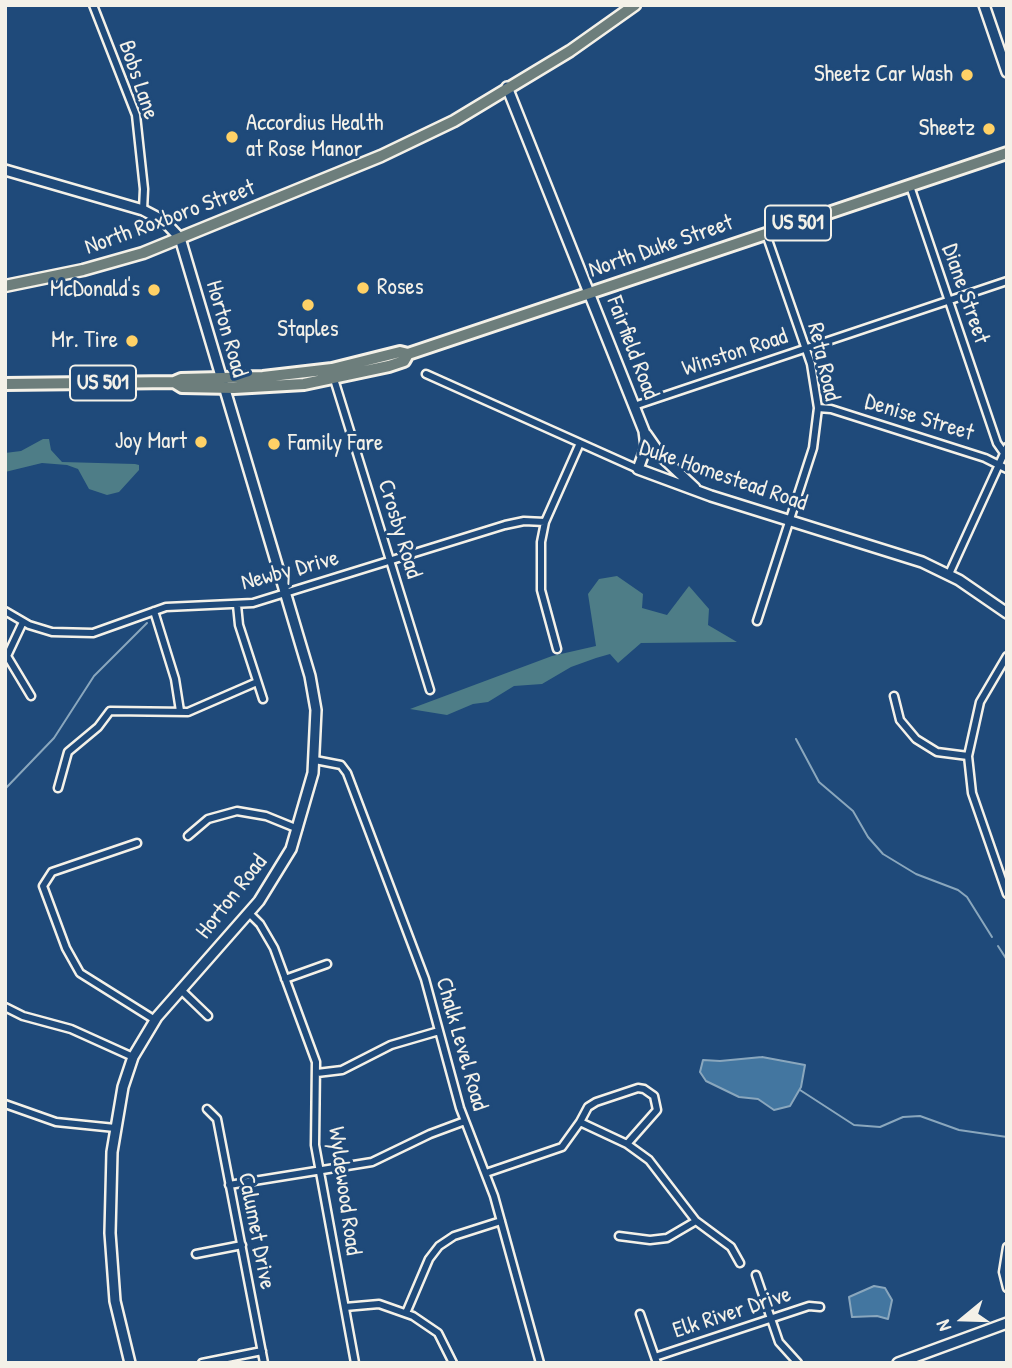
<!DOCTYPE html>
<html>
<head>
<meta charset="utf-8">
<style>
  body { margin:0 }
  #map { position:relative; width:1012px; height:1368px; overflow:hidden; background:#1f4a7a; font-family:"Patrick Hand",sans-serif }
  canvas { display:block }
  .frame { position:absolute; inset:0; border:7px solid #f4f1e8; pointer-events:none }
  .north { position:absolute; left:928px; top:1284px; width:70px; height:70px; -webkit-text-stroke:5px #1f4a7a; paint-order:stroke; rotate:251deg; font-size:19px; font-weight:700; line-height:28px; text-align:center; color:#f4f1e8 }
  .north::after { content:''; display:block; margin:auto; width:24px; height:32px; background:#f4f1e8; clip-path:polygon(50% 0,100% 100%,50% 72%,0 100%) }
</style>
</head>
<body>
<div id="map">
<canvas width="1012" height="1368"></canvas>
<div class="frame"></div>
<div class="north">N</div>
</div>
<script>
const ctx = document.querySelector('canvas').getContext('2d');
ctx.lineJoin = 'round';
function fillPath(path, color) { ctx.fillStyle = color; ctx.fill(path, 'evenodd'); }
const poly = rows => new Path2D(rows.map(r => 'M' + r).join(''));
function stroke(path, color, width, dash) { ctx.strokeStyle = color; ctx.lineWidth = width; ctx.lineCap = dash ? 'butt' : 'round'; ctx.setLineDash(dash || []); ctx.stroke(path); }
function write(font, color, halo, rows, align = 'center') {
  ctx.font = font + ' "Patrick Hand",sans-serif'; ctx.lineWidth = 6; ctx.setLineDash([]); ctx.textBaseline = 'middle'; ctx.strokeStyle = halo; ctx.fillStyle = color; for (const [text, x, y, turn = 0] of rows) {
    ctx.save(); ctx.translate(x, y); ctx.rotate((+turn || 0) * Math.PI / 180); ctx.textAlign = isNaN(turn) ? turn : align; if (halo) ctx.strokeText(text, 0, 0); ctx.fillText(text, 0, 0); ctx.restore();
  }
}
fillPath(poly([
  [43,439,49,439,51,450,62,462,135,464,139,465,139,470,119,492,107,495,89,489,78,469,67,465,42,463,5,472,5,453,21,451],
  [617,576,643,594,642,608,667,615,689,586,709,609,708,625,737,642,641,643,618,663,610,654,596,658,571,667,542,684,514,686,488,702,473,704,447,715,410,709,552,656,596,646,588,594,599,579]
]), '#4e7d87');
const water = poly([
  [762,1057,805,1065,801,1087,790,1106,774,1110,758,1099,739,1097,706,1081,700,1072,703,1060,720,1061,762,1057],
  [874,1286,885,1288,892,1300,888,1319,877,1316,852,1317,849,1297,874,1286]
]);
fillPath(water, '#4376a0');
stroke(water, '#8aa7bd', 2);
stroke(poly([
  [796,739,819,782,853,811,868,837,883,854,916,874,958,890,967,897,992,937],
  [5,789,54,738,94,676,147,623],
  [998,946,1007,960],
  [800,1090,854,1125,880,1127,903,1117,920,1116,959,1130,1007,1137]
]), '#8aa7bd', 2);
const street = poly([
  [93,5,136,115,144,189,143,210],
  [910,186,997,443,1004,453],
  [426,374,638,469],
  [334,379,430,690],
  [634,406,1007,281],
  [818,408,831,409,985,458,1007,469],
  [949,574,1007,447],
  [237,605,239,625,263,699],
  [5,611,29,625,52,632,93,633,166,607,253,603,505,525,524,521,545,522],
  [154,611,175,679,180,711],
  [757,621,813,448,818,408,811,364,766,234],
  [23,622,7,656,31,696],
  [557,649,541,590,541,542,545,522,580,443],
  [1007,656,980,702,968,756,972,793,1007,894],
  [894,696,900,720,916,739,937,752,968,756],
  [315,760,341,765,347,773,425,979,460,1108,494,1196,540,1363],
  [58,788,68,752,98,727,110,711,188,712,257,682],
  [188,836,208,819,237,811,266,816,298,829],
  [137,843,52,872,43,886,66,948,80,973,155,1020],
  [249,913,260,924,274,948,316,1062,315,1145,355,1363],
  [285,979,327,964],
  [180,989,208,1016],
  [5,1007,23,1016,71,1029,133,1057],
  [317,1073,342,1070,391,1045,439,1031],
  [5,1104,56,1122,115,1128],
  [207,1109,217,1119,264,1363],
  [580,1122,588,1107,596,1102,638,1088,644,1089,654,1096,657,1110,627,1144],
  [486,1173,562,1147,580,1122,627,1144,649,1160,696,1221,731,1247,740,1263],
  [229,1185,372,1162,430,1134,465,1121],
  [619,1236,650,1240,667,1238,696,1221],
  [1007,1247,1003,1272,1007,1288],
  [196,1254,242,1245],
  [756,1275,779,1342,798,1363],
  [345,1307,379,1304,413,1316,438,1333,453,1363],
  [406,1313,429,1259,439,1246,454,1236,501,1221],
  [640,1314,657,1363],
  [655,1357,809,1306,820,1307],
  [202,1363,262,1351]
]);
const secondary = poly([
  [984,5,1007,72],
  [507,87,644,431,646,447,638,469,711,496,922,562,959,580,1007,613],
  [5,170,143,210,164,221,180,238,310,676,316,710,313,773,291,849,259,901,157,1017,133,1057,123,1087,112,1152,110,1233,115,1301,130,1363],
  [646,434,662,457,695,488],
  [898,1363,1007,1323]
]);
const primary = poly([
  [5,286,83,270,143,253,381,156,454,121,570,51,635,5]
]);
const highway = poly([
  [174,382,182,387,234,388,304,384,389,366,404,361,408,354,417,351,1007,153],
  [5,384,174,382,181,379,263,377,332,369,400,352,408,354]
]);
stroke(street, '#f4f1e8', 11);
stroke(secondary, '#f4f1e8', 14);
stroke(primary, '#f4f1e8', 15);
stroke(highway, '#f4f1e8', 16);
stroke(street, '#1f4a7a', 6);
stroke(secondary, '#1f4a7a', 9);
stroke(primary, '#6d7e7c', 10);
stroke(highway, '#6d7e7c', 10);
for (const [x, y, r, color] of [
  [967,75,7,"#ffd166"],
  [989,129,7,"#ffd166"],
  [232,137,7,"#ffd166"],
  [363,288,7,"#ffd166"],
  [154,290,7,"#ffd166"],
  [308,305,7,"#ffd166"],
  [132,341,7,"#ffd166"],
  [201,442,7,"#ffd166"],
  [274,444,7,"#ffd166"]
]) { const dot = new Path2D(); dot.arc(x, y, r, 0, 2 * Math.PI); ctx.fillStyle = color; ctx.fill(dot); stroke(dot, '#1f4a7a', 2.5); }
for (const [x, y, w] of [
  [798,223,66],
  [103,383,66]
]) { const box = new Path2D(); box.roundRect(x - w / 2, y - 17.5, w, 35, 5); ctx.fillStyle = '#1f4a7a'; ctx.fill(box); stroke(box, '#f4f1e8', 2); }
write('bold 21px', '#f4f1e8', null, [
  ["US 501",798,223],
  ["US 501",103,383]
]);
write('23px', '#f4f1e8', '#1f4a7a', [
  ["Sheetz Car Wash",953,75],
  ["Accordius Health",246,124,"left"],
  ["at Rose Manor",246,150,"left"],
  ["Sheetz",975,129],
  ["Roses",377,288,"left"],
  ["McDonald's",140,290],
  ["Staples",308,330,"center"],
  ["Mr. Tire",118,341],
  ["Joy Mart",187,442],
  ["Family Fare",288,444,"left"]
], 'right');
write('23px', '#f4f1e8', '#1f4a7a', [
  ["Bobs Lane",138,80,71],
  ["North Roxboro Street",170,218,-20],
  ["North Duke Street",661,247,-19],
  ["Diane Street",965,294,71],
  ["Horton Road",226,329,74],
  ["Fairfield Road",632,348,69],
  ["Winston Road",735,353,-18],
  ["Reta Road",823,362,77],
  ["Denise Street",919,418,17],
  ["Duke Homestead Road",723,476,19],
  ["Crosby Road",399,529,73],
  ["Newby Drive",290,571,-15],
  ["Horton Road",232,897,-52],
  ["Chalk Level Road",461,1044,74],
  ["Wyldewood Road",344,1191,82],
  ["Calumet Drive",256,1231,79],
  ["Elk River Drive",732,1313,-18]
]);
</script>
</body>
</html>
